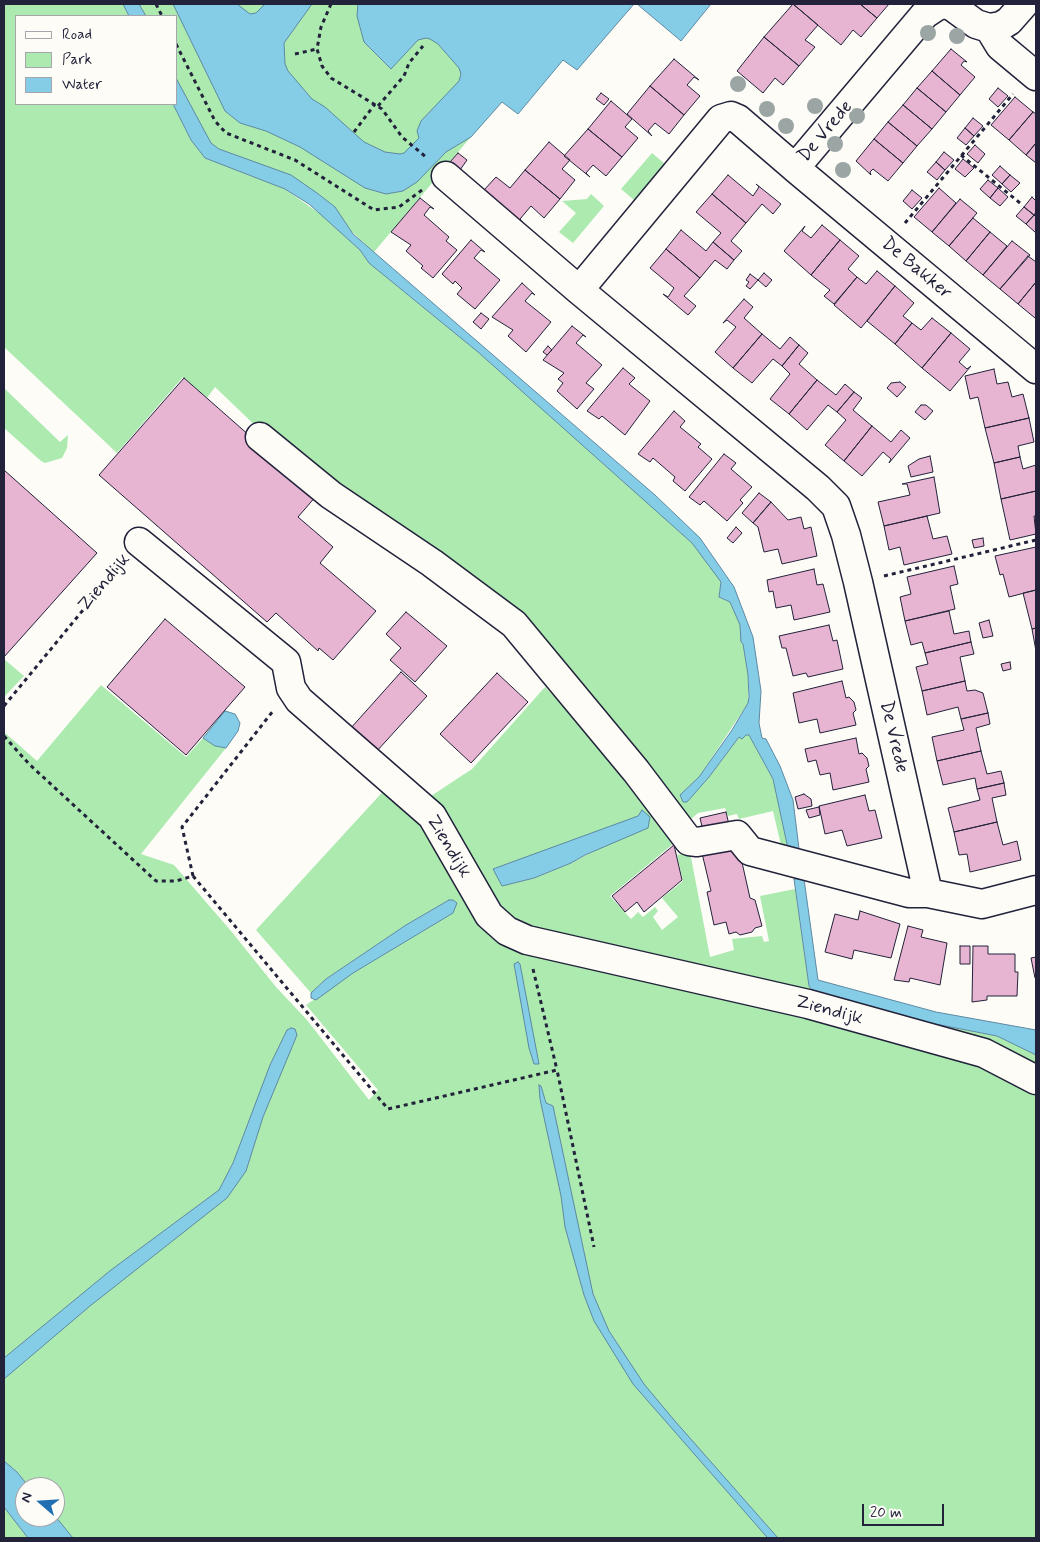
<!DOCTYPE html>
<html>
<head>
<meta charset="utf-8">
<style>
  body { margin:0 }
  #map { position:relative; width:1040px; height:1542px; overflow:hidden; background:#fdfcf7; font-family:Mynerve,sans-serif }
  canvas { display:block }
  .frame { position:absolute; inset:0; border:5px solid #22223b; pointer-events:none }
  .legend { position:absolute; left:15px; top:15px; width:162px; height:90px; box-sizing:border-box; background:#fdfcf7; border:1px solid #a5a5ac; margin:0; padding:6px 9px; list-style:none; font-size:15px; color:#22223b }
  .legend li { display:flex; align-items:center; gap:10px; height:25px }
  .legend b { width:25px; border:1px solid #a5a5ac }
  .north { position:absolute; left:15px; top:1477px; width:50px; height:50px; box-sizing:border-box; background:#fdfcf7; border:1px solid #a5a5ac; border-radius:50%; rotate:289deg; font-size:14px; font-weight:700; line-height:20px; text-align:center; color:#22223b }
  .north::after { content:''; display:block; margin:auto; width:18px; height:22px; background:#1f6fb2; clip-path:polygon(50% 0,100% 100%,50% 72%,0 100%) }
  .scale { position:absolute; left:862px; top:1504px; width:82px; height:22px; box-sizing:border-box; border:2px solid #22223b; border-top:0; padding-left:6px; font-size:15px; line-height:18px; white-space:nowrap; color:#22223b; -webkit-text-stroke:4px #fdfcf7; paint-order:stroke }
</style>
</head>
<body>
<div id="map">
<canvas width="1040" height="1542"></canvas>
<div class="frame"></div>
<ul class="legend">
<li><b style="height:6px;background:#fdfcf7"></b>Road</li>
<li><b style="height:14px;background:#aceab0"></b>Park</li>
<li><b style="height:14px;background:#85cde7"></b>Water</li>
</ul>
<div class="north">N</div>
<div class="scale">20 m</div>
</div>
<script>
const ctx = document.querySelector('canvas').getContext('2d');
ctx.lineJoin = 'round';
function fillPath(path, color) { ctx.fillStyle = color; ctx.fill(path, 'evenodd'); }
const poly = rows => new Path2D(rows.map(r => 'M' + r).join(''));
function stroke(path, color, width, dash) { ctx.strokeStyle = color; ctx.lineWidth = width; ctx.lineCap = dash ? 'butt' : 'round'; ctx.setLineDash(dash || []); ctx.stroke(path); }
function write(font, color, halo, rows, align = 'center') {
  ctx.font = font + ' Mynerve,sans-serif'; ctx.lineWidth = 4; ctx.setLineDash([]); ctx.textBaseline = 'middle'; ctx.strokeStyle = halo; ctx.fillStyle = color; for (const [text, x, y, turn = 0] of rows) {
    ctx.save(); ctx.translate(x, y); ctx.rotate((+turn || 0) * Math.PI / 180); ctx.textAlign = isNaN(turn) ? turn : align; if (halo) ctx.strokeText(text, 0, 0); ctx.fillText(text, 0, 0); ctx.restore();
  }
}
fillPath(poly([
  [4,4,123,4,129,16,16,16,16,104,173,104,191,140,205,158,285,189,330,221,360,250,369,263,478,352,592,452,692,543,713,570,721,582,719,594,720,598,730,602,740,625,748,675,748,703,699,777,680,796,683,802,687,802,709,777,740,736,749,735,773,779,790,858,784,858,773,811,739,819,737,814,728,816,725,808,698,813,684,825,685,834,610,896,631,919,638,912,643,917,655,907,658,911,653,917,662,930,678,917,662,898,683,881,677,855,690,852,710,957,734,950,732,939,762,936,764,942,769,941,760,896,795,889,809,986,920,1021,997,1036,1036,1055,1036,1076,1027,1072,1012,1052,996,1042,552,940,504,917,428,798,472,769,545,687,650,795,634,759,642,754,594,705,261,431,215,387,207,398,183,377,117,453,4,347],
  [650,819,648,823,571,863,534,878,502,886],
  [129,4,633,4,563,58,501,101,374,252,316,199,197,139,176,95,176,16,135,16],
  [652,153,665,164,634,200,621,189],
  [591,194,604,206,573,243,559,232,576,213,562,201,587,199],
  [4,388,60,442,68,435,67,448,62,458,45,463,41,461,4,428],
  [4,659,24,676,4,697],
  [101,685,186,757,203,738,215,746,226,748,141,854,174,865,231,931,276,987,307,1020,369,1100,378,1090,306,1005,353,973,453,913,449,900,406,925,326,979,311,993,256,930,389,785,434,833,485,921,934,1045,1036,1090,1036,1538,73,1538,55,1516,55,1487,29,1487,17,1472,4,1461,4,732,37,761],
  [4,1507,13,1518,28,1538,4,1538]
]), '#aceab0');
const water = poly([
  [123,4,139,4,146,16,129,16,123,4],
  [173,4,237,4,250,14,256,13,265,4,312,4,284,43,285,64,288,71,312,99,325,107,364,142,385,152,400,154,404,153,419,138,417,131,421,121,459,81,461,74,459,68,438,44,430,39,426,38,418,40,391,69,364,42,357,16,358,4,634,4,577,70,563,60,518,114,502,102,471,137,446,152,417,182,403,191,386,194,365,188,300,147,266,131,240,123,225,111,173,4],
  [637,4,711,4,681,41,637,4],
  [176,78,211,143,219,149,291,175,317,193,335,207,353,234,655,495,700,538,734,587,753,637,761,691,759,723,762,738,766,739,780,766,793,800,800,857,790,858,773,779,749,735,746,735,742,739,739,737,709,777,687,802,683,802,680,795,699,777,732,730,748,703,749,697,748,675,743,644,741,642,740,625,730,602,719,597,721,582,692,543,478,352,369,263,360,250,309,204,285,189,205,158,191,140,173,104,176,104,176,78],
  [225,711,235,714,240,723,238,731,226,748,215,746,203,738,225,711],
  [642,810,650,817,648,828,585,855,571,863,534,878,502,886,493,869,638,816,642,810],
  [794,879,804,879,818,980,936,1012,1036,1030,1036,1055,997,1036,920,1021,812,990,809,986,794,879],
  [449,900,453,900,457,903,453,913,353,973,316,1000,311,998,311,993,326,979,406,925,449,900],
  [518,962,520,964,539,1064,534,1064,529,1048,514,964,518,962],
  [291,1028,295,1029,297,1035,263,1117,246,1171,227,1198,90,1306,4,1379,4,1358,111,1270,219,1190,233,1163,270,1065,287,1030,291,1028],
  [539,1085,541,1086,546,1103,553,1106,593,1294,609,1331,644,1384,674,1420,778,1538,768,1538,766,1536,633,1384,594,1321,584,1295,565,1227,561,1196,540,1099,539,1085],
  [4,1461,17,1472,29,1487,25,1487,25,1517,55,1516,73,1538,28,1538,4,1507,4,1461]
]);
fillPath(water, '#85cde7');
stroke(water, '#5d89a2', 1);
const building = poly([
  [793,4,860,4,877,18,861,37,853,30,841,45,793,4],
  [793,4,818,25,805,40,815,47,799,66,764,37,793,4],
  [860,4,889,4,877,18,860,4],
  [764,37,799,66,783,85,775,78,763,93,737,71,764,37],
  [951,49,967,62,964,61,961,65,975,77,960,95,932,71,951,49],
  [674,59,699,80,694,77,687,85,700,96,684,115,650,86,674,59],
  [932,71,960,95,946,112,917,88,932,71],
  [650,86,684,115,669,134,655,123,648,131,652,136,627,114,650,86],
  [917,88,946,112,932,129,903,105,917,88],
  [998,88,1008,96,998,107,989,99,998,88],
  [601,93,609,99,604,105,596,99,601,93],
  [1015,97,1033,112,1009,140,991,125,1015,97],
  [611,101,632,119,625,127,638,138,622,157,588,129,611,101],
  [903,105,932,129,917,146,888,122,903,105],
  [1033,112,1036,114,1036,143,1026,155,1009,140,1033,112],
  [973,118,983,126,974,136,965,128,973,118],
  [888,122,917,146,903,163,874,139,888,122],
  [965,128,974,136,966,145,957,138,965,128],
  [588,129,622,157,606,176,593,165,586,173,590,177,564,156,588,129],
  [874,139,903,163,888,181,873,169,870,172,871,175,856,161,874,139],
  [549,142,570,160,562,169,575,180,560,199,525,170,549,142],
  [1036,143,1036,163,1026,155,1036,143],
  [975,145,985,154,978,163,967,154,975,145],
  [944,152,954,160,945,170,936,162,944,152],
  [458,153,467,160,460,170,450,162,458,153],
  [963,159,974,168,965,177,955,169,963,159],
  [936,162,945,170,937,180,927,172,936,162],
  [1000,166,1010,175,1002,184,992,175,1000,166],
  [525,170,560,199,544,218,531,206,520,219,524,224,484,190,496,177,510,188,525,170],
  [728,175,753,196,759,187,756,184,781,204,773,214,762,204,746,223,712,194,728,175],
  [1010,175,1020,183,1011,192,1002,184,1010,175],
  [988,180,998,188,990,198,980,189,988,180],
  [939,188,956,203,932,232,914,217,939,188],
  [998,188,1008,197,1000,206,990,198,998,188],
  [912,190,922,198,912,209,903,201,912,190],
  [712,194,746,223,731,241,742,251,734,260,713,242,721,233,696,212,712,194],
  [1032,197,1036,201,1036,212,1034,215,1024,207,1032,197],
  [420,198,434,209,430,207,424,215,449,237,446,241,457,250,433,278,421,268,423,266,406,251,411,245,391,232,420,198],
  [960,199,977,213,949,246,932,232,960,199],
  [1024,207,1034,215,1026,224,1016,216,1024,207],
  [1034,215,1036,217,1036,233,1026,224,1034,215],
  [973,218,990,232,966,261,949,246,973,218],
  [822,225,840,240,811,275,784,251,805,226,802,231,811,238,822,225],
  [681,230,706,251,713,242,734,260,727,269,715,260,700,278,666,249,681,230],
  [990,232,1007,246,983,275,966,261,990,232],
  [471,240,485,252,481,250,474,258,500,280,475,309,457,294,462,288,455,281,453,284,442,274,471,240],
  [840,240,859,256,848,269,857,277,834,304,824,296,830,290,811,275,840,240],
  [1012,241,1030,255,1000,289,983,275,1012,241],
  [666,249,700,278,684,296,696,306,688,315,663,294,668,297,674,288,650,268,666,249],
  [1028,256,1036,262,1036,282,1018,304,1000,289,1028,256],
  [877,271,895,286,861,328,834,305,857,277,866,284,877,271],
  [764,273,772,280,766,287,758,280,764,273],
  [750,274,758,280,750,289,746,286,749,282,746,280,750,274],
  [1036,282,1036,316,1035,318,1018,304,1036,282],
  [522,283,535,295,532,293,525,301,551,322,526,352,508,336,513,330,492,317,522,283],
  [895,286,914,303,903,316,912,323,895,344,867,321,895,286],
  [744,299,753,307,744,318,762,334,733,368,715,352,736,327,727,320,723,323,744,299],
  [481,313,489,319,481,329,473,322,481,313],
  [932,318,951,333,922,368,895,344,912,323,921,330,932,318],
  [572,326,586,337,583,335,576,343,602,365,586,383,594,389,577,409,557,391,563,383,558,379,564,373,543,360,572,326],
  [951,333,970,349,959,362,967,369,971,366,950,391,922,368,951,333],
  [762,334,780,349,790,337,799,345,782,366,773,359,752,383,733,368,762,334],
  [799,345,808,353,799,364,817,380,789,414,770,399,790,374,782,366,799,345],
  [548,346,552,350,547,355,543,352,548,346],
  [623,368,635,378,629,384,650,401,625,435,602,416,599,419,587,411,623,368],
  [994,369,997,384,1008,382,1012,397,1023,394,1029,418,985,428,978,397,970,399,965,376,994,369],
  [184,378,317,495,298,517,333,547,320,563,376,611,333,660,319,648,318,651,276,613,267,622,99,475,184,378],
  [817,380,836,395,845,384,854,392,837,412,828,405,807,430,789,414,817,380],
  [900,382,906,387,897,397,887,388,891,383,900,382],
  [854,392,862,398,853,410,872,426,844,461,825,445,846,420,837,412,854,392],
  [921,405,926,405,933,411,925,420,915,412,921,405],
  [674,411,685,421,680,427,701,444,698,447,712,459,685,491,673,481,675,477,653,458,650,462,638,454,674,411],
  [1029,418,1034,442,1018,446,1020,457,994,463,985,428,1029,418],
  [872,426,891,442,901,430,910,438,889,463,891,459,883,452,862,476,844,461,872,426],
  [724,454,736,463,731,469,752,487,740,500,743,503,727,521,704,501,700,505,689,497,724,454],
  [930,456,933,472,911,477,908,466,919,459,930,456],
  [1020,457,1023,469,1036,465,1036,491,1001,499,994,463,1020,457],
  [4,470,97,553,4,657,4,470],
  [934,477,940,513,884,526,878,502,910,495,907,484,902,484,934,477],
  [1036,491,1036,516,1034,516,1036,534,1010,540,1001,499,1036,491],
  [759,493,771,502,753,523,742,513,759,493],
  [771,502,788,520,801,517,804,529,811,527,817,556,782,564,778,549,764,552,758,527,753,523,771,502],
  [927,516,933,539,947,536,952,554,904,565,900,547,889,550,884,526,927,516],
  [736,527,742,533,733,543,727,538,736,527],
  [983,538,984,546,974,548,972,540,983,538],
  [1036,547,1036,590,1009,597,1003,574,1000,575,995,556,1036,547],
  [954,566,958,584,950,586,955,609,905,621,900,597,911,594,907,577,954,566],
  [814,569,817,585,823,584,830,612,794,620,791,605,776,608,773,591,769,592,767,580,814,569],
  [1036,590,1036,628,1032,629,1023,593,1036,590],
  [949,611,954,634,969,631,971,642,925,653,922,642,911,645,905,621,949,611],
  [406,612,447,646,415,682,390,660,401,648,386,634,406,612],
  [165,619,245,687,186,755,107,687,165,619],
  [989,620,993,636,983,638,979,623,989,620],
  [829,625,833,641,837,640,843,669,808,677,806,673,793,676,786,648,782,648,779,636,829,625],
  [1036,628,1036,651,1032,629,1036,628],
  [971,642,974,654,960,657,965,681,922,691,916,667,928,664,925,653,971,642],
  [1010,662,1011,669,1003,671,1001,664,1010,662],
  [401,672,427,696,376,752,350,729,401,672],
  [497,673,528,702,471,763,440,734,497,673],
  [842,681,846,698,849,697,854,702,856,710,853,713,856,725,820,733,817,719,799,723,793,693,842,681],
  [965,681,967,691,975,690,983,693,988,713,961,719,958,707,927,715,922,691,965,681],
  [988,713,990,724,976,728,981,751,937,761,932,737,964,730,961,719,988,713],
  [856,738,859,754,862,753,867,758,869,766,866,769,869,782,833,790,830,773,820,775,816,760,808,762,805,749,856,738],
  [981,751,987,774,1001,771,1004,783,977,789,975,778,943,785,937,761,981,751],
  [1004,783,1006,795,992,798,997,822,954,832,948,808,980,800,977,789,1004,783],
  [804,794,811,799,812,806,798,809,795,797,804,794],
  [865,795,869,811,875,810,882,838,847,846,842,830,825,834,819,806,865,795],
  [819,807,820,815,809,818,806,810,819,807],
  [726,812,730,829,704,835,700,818,726,812],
  [997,822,1003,845,1017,841,1021,860,970,872,967,854,959,855,954,832,997,822],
  [737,840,750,898,755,900,762,926,755,928,752,932,740,935,736,932,729,934,726,922,714,925,707,892,711,891,701,849,737,840],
  [674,845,682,880,644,912,637,902,625,912,612,896,674,845],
  [860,911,900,924,891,958,854,950,852,959,825,952,835,914,858,920,860,911],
  [908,926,923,930,921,937,947,943,940,985,910,978,909,982,894,980,908,926],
  [960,946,970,946,970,964,960,964,960,946],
  [973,946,988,946,988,954,1015,954,1015,972,1018,972,1017,996,987,996,987,1000,972,1002,973,946],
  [1036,957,1036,978,1035,978,1031,958,1036,957]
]);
fillPath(building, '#e7b4d1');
stroke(building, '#22223b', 1);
const minor = poly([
  [989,28,1000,46,1036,76],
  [795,168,1036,369],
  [446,176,579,290,818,488,836,506,846,535,858,582,928,893,982,904,1036,890],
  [579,290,721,119,731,116,738,119,795,168,925,14,940,4,950,5,976,24,989,28,1001,26,1009,21,1024,4],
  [260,437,331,495,432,563,514,624,636,771,689,841,697,842,737,835,750,851,909,893,928,893],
  [139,542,286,662,291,688,299,700,432,816,489,915,507,931,527,940,808,1004,984,1053,1036,1080]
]);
stroke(minor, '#22223b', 31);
stroke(poly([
  [156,4,162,16],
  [331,4,321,27,317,49,322,66,331,78,382,109,402,137,426,157],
  [176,44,215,121,226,133,295,160,374,210,399,207,422,190],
  [295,54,317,49],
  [378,106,404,76,409,63,423,46],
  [354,132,375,104],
  [961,155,1020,203],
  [905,223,1013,94],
  [884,576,1036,540],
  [4,706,121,564],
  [4,736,29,764,156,881,176,881,193,876,182,827,273,711],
  [193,876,388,1109,557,1070,594,1247],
  [533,969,557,1070]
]), '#22223b', 3, [4, 4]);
stroke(minor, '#fdfcf7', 28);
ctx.fillStyle = '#9ba5a3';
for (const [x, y] of [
  [928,33],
  [957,36],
  [738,84],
  [815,106],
  [767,109],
  [857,116],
  [786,126],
  [835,144],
  [843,170]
]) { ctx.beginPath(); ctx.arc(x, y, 8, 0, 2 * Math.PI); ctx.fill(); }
write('19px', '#22223b', '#fdfcf7', [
  ["De Vrede",826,132,-50],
  ["De Bakker",916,269,40],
  ["Ziendijk",105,583,-50],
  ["De Vrede",893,737,77],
  ["Ziendijk",448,847,59],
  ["Ziendijk",829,1011,15]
]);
</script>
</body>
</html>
